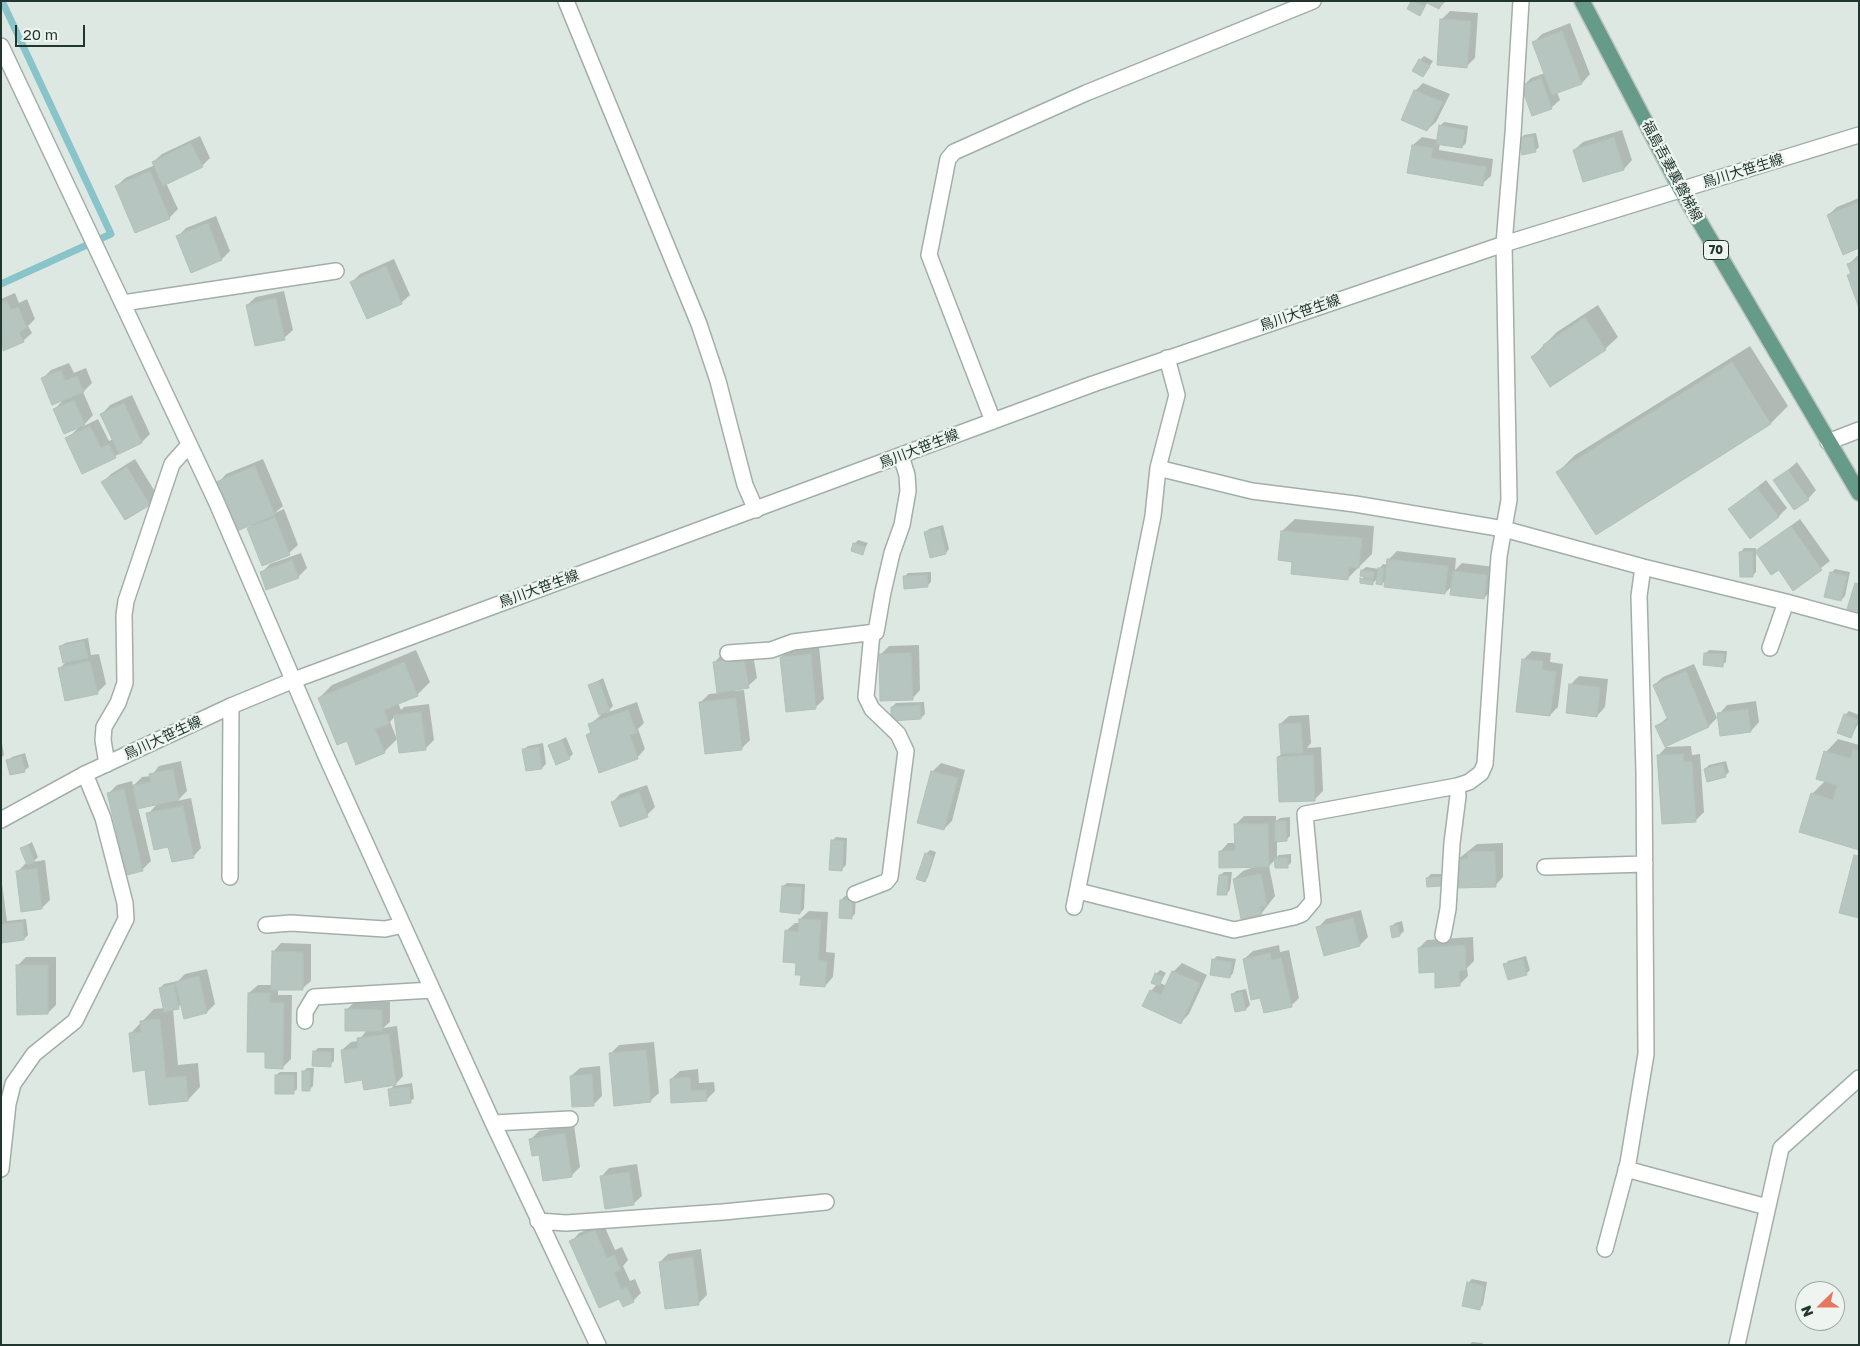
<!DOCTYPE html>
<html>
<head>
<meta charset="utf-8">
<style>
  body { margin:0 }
  #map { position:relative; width:1860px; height:1346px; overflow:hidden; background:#dee8e3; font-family:"Golos Text",sans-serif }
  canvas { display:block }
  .frame { position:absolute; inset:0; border:2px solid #21362f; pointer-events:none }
  .north { position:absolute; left:1795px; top:1281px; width:50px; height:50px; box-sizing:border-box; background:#eef5f1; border:1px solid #9ca9a3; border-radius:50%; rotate:248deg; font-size:14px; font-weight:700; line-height:20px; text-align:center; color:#21362f }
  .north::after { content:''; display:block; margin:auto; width:18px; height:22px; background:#e6765e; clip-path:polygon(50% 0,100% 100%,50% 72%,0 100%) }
  .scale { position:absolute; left:15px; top:25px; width:70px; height:22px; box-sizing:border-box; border:2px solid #21362f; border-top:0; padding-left:6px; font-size:15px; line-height:18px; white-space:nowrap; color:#21362f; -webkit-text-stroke:4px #eef5f1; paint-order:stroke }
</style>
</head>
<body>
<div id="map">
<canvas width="1860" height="1346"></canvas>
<div class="frame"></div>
<div class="north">N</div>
<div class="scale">20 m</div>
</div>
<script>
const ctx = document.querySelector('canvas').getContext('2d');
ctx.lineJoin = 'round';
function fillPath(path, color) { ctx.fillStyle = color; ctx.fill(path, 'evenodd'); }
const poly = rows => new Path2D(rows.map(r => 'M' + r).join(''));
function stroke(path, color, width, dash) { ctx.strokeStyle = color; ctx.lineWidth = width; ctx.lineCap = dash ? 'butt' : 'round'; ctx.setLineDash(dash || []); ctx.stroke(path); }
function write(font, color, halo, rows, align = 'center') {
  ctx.font = font + ' "Golos Text","Noto Sans JP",sans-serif'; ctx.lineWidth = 4.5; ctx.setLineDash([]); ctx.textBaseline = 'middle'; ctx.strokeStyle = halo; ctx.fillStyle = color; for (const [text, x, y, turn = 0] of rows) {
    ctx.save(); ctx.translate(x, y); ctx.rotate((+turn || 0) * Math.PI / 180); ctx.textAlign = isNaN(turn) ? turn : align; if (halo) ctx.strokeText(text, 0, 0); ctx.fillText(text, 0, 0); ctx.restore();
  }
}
fillPath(poly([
  [1412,1,1446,1,1439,8,1428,2,1420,14,1409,9],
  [1450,11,1478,13,1475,58,1467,66,1441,20],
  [1570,23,1590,74,1582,83,1557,92,1560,100,1551,108,1523,86,1531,78,1545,73,1533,43,1542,34],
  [1424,56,1433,61,1423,76,1420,60],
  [1423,83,1450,94,1436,122,1427,130,1415,91],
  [1444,122,1468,126,1466,143,1462,147,1440,143,1439,150,1493,159,1491,176,1482,184,1409,172,1413,145,1422,137,1438,140,1440,126],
  [1622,130,1632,160,1624,169,1584,181,1574,150,1583,142],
  [1536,133,1539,147,1535,151,1520,139,1524,135],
  [200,136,210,158,202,166,166,183,178,209,169,218,117,186,125,178,155,165,153,162,162,154],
  [1859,198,1859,247,1828,215,1837,207],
  [216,216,230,251,222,259,192,271,178,236,186,228],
  [1859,254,1859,304,1848,276,1851,272,1849,264],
  [394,259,410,295,401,303,352,282,360,274],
  [284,291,293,330,284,338,247,305,256,297],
  [15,293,19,303,27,299,35,319,28,326,32,333,23,341,4,350,1,344,1,299],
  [1598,305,1618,337,1605,349,1532,357,1557,332],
  [1750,346,1788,406,1771,423,1596,533,1558,472,1575,455],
  [69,363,74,373,86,368,92,383,83,392,93,415,82,427,98,419,109,441,113,439,102,414,110,405,132,395,150,434,142,442,83,473,67,439,79,427,54,410,65,398,43,378,51,370],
  [135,459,157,495,149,504,103,482,111,474],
  [263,459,283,506,275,513,284,509,298,545,289,553,248,529,255,522,218,483,226,474],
  [1797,462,1816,490,1808,499,1775,481],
  [1766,480,1787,508,1778,517,1730,509],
  [1295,519,1374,526,1372,554,1347,579,1293,560,1282,531],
  [1800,519,1830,561,1794,589,1779,568,1757,551],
  [943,525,949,549,946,553,925,533,929,529],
  [858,540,868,543,862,554,854,544],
  [1744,548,1756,548,1756,572,1752,576,1741,552],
  [1397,551,1456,558,1455,570,1462,563,1495,567,1492,590,1484,598,1452,586,1445,593,1386,580,1382,584,1378,578,1372,584,1362,579,1365,576,1362,570,1366,567,1379,569,1383,564,1388,565,1388,560],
  [301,553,307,568,298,577,261,573,270,564],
  [1835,569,1850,572,1845,596,1841,600,1831,573],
  [931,572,931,582,927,586,904,577,908,573],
  [88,638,91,655,99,654,106,684,97,693,59,669,67,661,61,646,65,643],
  [919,645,920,690,912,699,880,655,889,646],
  [819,646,824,699,816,707,781,657,790,649],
  [752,649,757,678,748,686,733,689,733,691,744,690,750,740,741,749,701,702,709,694,719,693,714,663,722,654],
  [416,650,430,682,417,695,398,703,401,710,404,707,429,704,434,740,425,749,396,715,390,722,397,739,384,752,347,740,319,698,332,685],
  [1709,650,1727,651,1726,662,1722,665,1705,654],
  [1532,651,1551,653,1550,662,1563,664,1558,707,1550,715,1524,659],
  [1694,664,1717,718,1709,726,1665,745,1657,726,1668,717,1654,685,1663,677],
  [1579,676,1608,679,1605,707,1597,716,1568,712,1571,684],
  [603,678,613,706,606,713,637,702,644,723,638,729,645,749,637,758,587,735,591,731,589,725,601,715,590,685],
  [1756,701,1759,722,1751,731,1721,735,1719,714,1727,705],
  [924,702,925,714,921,718,892,707,896,703],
  [1849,711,1859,715,1859,722,1851,737,1845,715],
  [1309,715,1311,743,1307,748,1321,747,1323,791,1315,799,1278,757,1282,753,1280,724,1289,716],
  [1,737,4,755,1,758],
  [566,737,573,754,569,758,550,746],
  [1838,739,1859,745,1859,848,1812,794,1826,780,1826,752],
  [543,743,546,764,542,768,524,749,528,746],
  [1691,746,1692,755,1700,754,1704,812,1695,821,1658,756,1666,747],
  [25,753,29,767,25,770,11,774,8,761,12,757],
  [181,761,187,791,177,801,191,798,201,848,193,857,169,845,148,814,158,803,138,807,151,861,143,869,128,873,108,794,117,785,132,781,133,786,142,777,151,776,159,766],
  [1726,761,1729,772,1725,776,1705,769,1709,765],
  [941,763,965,770,952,821,944,829,932,772],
  [647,785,655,807,647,815,612,803,620,794],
  [1244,816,1276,816,1276,821,1280,818,1290,817,1290,836,1286,840,1277,840,1277,857,1279,855,1291,854,1291,863,1287,866,1276,859,1269,866,1275,896,1261,914,1234,879,1243,871,1257,866,1220,852,1228,843,1236,843,1235,825],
  [836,837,847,838,846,865,842,869,832,841],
  [32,842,38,857,33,862,45,860,50,900,42,908,18,871,27,862,22,848],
  [1503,843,1503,877,1495,886,1457,860,1477,844],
  [930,850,936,852,928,877,925,881,926,854],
  [1224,872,1232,872,1230,890,1226,894,1220,875],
  [1431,874,1445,874,1445,881,1441,885,1427,878],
  [1,876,7,921,26,919,28,935,24,939,5,941,1,945],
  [787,883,805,884,804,909,800,913,783,886],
  [845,896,856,897,855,914,851,918,841,900],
  [1361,910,1368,937,1360,945,1325,954,1318,928,1326,919],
  [809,911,828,912,826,952,835,953,833,977,825,986,802,974,786,931,795,923,800,923,800,919],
  [1402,921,1404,931,1400,935,1391,927,1395,923],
  [1473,937,1474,961,1467,968,1468,976,1459,985,1436,971,1419,948,1427,940],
  [281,943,311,944,311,981,302,989,278,989,278,995,292,995,291,1059,283,1067,266,1050,249,993,258,985,273,985,273,952],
  [1279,945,1280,952,1289,950,1299,998,1291,1006,1261,996,1244,959,1253,951],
  [1217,956,1236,959,1233,973,1230,977,1213,960],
  [1526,956,1530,970,1526,974,1505,965,1508,961],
  [26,957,56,957,56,1005,48,1013,17,966],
  [1182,963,1207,975,1189,1014,1181,1022,1151,991,1157,984,1156,974,1160,970,1166,973,1160,983,1167,986,1173,972],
  [207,969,215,1004,207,1012,182,1004,173,1009,178,1065,198,1063,200,1087,188,1100,146,1069,130,1034,154,1009,165,1008,160,988,164,984,178,981,185,974],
  [1246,989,1250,1005,1246,1009,1232,995,1236,991],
  [355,1002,390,1002,390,1022,383,1028,397,1026,403,1076,394,1086,412,1083,414,1098,410,1102,390,1090,395,1084,363,1079,342,1050,351,1042,358,1041,367,1030,346,1010],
  [654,1042,659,1093,650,1101,610,1054,619,1045],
  [318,1048,334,1048,334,1061,330,1065,314,1052],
  [600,1066,602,1096,593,1105,571,1076,580,1068],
  [307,1068,314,1068,313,1086,309,1090,303,1072],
  [698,1069,699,1083,714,1082,715,1091,706,1100,673,1102,671,1079,680,1071],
  [280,1072,297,1072,297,1089,293,1093,276,1075],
  [574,1125,580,1167,571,1176,540,1154,531,1139,539,1131],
  [637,1164,642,1196,633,1204,601,1177,609,1168],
  [603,1223,615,1250,622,1247,628,1260,623,1266,630,1281,635,1279,641,1293,633,1301,620,1297,571,1242,579,1233],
  [701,1249,707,1295,698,1304,660,1262,668,1254],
  [1472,1279,1487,1282,1483,1305,1479,1309,1468,1283],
  [1472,1342,1483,1343,1482,1345,1469,1345]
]), '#0003');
stroke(poly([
  [1,284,111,234,2,1]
]), '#89c4ca', 7);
const building = poly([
  [1411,1,1425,6,1420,16,1407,9,1411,1],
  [1423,1,1444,1,1439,9,1423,1],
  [1440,19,1471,21,1467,68,1437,65,1440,19],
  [1562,31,1582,84,1552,95,1532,42,1562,31],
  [1419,59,1430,66,1423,77,1412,71,1419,59],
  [1541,78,1552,109,1532,116,1521,86,1541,78],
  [1414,90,1443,102,1427,131,1401,120,1414,90],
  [1439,125,1465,130,1462,148,1436,144,1439,125],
  [1533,136,1536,152,1522,155,1519,138,1533,136],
  [1614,137,1624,170,1583,182,1573,150,1614,137],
  [191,143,203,167,163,186,152,162,191,143],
  [1412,145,1433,148,1431,158,1486,167,1483,186,1407,173,1412,145],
  [150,171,170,219,135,233,115,186,150,171],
  [1859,202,1859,248,1843,255,1827,215,1859,202],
  [208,223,222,260,191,273,176,236,208,223],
  [1859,260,1859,308,1847,275,1851,274,1847,264,1859,260],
  [386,266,402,304,367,319,350,282,386,266],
  [276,298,285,340,255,346,246,305,276,298],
  [7,301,11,310,18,307,27,328,19,332,24,342,3,351,1,303,7,301],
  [1585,317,1606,350,1550,387,1531,357,1545,347,1543,345,1585,317],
  [1732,362,1771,424,1596,535,1556,472,1732,362],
  [61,370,65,381,77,376,84,392,52,405,41,378,61,370],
  [74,400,85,425,64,434,53,409,74,400],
  [124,403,142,443,119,454,100,414,124,403],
  [90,426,101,448,109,444,116,458,82,474,65,438,90,426],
  [255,466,275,515,237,531,216,482,255,466],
  [127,467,150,505,125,520,101,482,127,467],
  [1788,470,1809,500,1794,510,1773,480,1788,470],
  [1757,488,1779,517,1750,539,1728,509,1757,488],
  [275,517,290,555,262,566,247,528,275,517],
  [1791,526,1822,570,1793,591,1779,570,1771,575,1755,551,1791,526],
  [940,528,946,554,930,558,924,532,940,528],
  [1281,531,1362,538,1359,568,1349,567,1348,580,1291,574,1292,562,1278,560,1281,531],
  [853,543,865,547,863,555,851,551,853,543],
  [1753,551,1753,577,1740,577,1739,552,1753,551],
  [1387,559,1448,566,1445,594,1384,587,1387,559],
  [292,560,299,578,266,590,260,572,292,560],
  [1378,568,1384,568,1382,585,1376,584,1378,568],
  [1361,570,1374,572,1373,579,1360,576,1361,570],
  [1453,571,1487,575,1484,599,1450,595,1453,571],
  [1830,572,1847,576,1841,601,1824,597,1830,572],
  [927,575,928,587,904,589,903,576,927,575],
  [1360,578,1373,581,1373,585,1360,583,1360,578],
  [1855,583,1859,584,1859,613,1847,609,1855,583],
  [84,641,88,658,63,663,59,646,84,641],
  [911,653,913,700,880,701,879,654,911,653],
  [1704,653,1724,654,1723,667,1703,665,1704,653],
  [811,654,816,709,786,712,780,657,811,654],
  [744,657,749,688,717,693,713,662,744,657],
  [1522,659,1543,661,1542,670,1556,672,1550,716,1516,712,1522,659],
  [90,661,98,694,65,701,58,668,90,661],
  [404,662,418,696,384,710,389,724,375,729,385,753,356,765,347,741,337,745,318,698,404,662],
  [1686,671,1709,727,1665,747,1655,726,1668,720,1653,685,1686,671],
  [599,681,610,711,599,715,588,685,599,681],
  [1569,684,1600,687,1597,717,1566,713,1569,684],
  [736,698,742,750,705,754,699,702,736,698],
  [920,705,921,719,891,721,891,707,920,705],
  [1748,709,1751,732,1720,736,1717,713,1748,709],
  [628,710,637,733,630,735,638,759,599,773,586,735,591,733,588,724,628,710],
  [421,712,426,750,399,753,394,715,421,712],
  [1844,714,1858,720,1851,738,1837,733,1844,714],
  [1301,723,1303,753,1281,754,1279,724,1301,723],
  [562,740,570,759,556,765,548,745,562,740],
  [539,747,542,769,526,771,522,749,539,747],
  [1853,749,1859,751,1859,850,1799,832,1811,793,1833,800,1837,785,1816,779,1824,751,1850,758,1853,749],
  [1683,754,1684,762,1692,762,1696,822,1662,824,1657,755,1683,754],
  [1313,755,1315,801,1279,802,1277,757,1313,755],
  [22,756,25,772,10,775,6,760,22,756],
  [1723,764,1726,777,1707,782,1704,769,1723,764],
  [173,769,179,800,137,809,133,785,151,782,149,774,173,769],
  [931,771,958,778,944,830,917,823,931,771],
  [124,789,143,871,127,875,107,793,124,789],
  [639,792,648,817,620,827,611,802,639,792],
  [183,806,194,858,172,862,168,847,154,850,146,813,183,806],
  [1275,821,1286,821,1287,841,1275,842,1275,821],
  [1234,824,1268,824,1269,867,1219,868,1219,851,1235,851,1234,824],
  [831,840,844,841,842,871,829,870,831,840],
  [28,845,35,862,27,865,20,848,28,845],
  [1495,851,1496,887,1456,888,1456,859,1468,859,1467,852,1495,851],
  [925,853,933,856,925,882,916,879,925,853],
  [1854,855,1859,856,1859,918,1839,913,1854,855],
  [1274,858,1288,858,1288,868,1275,868,1274,858],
  [37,868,42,909,21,912,16,871,37,868],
  [1261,874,1267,906,1260,907,1262,915,1241,919,1233,879,1261,874],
  [1219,875,1228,876,1227,895,1217,895,1219,875],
  [1441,877,1441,886,1427,887,1426,878,1441,877],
  [782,886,802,887,800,914,780,912,782,886],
  [840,900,853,900,852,919,839,918,840,900],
  [1353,918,1360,946,1324,956,1316,927,1353,918],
  [799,919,821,920,818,960,827,961,825,987,800,985,801,975,795,975,796,963,783,962,785,930,798,932,799,919],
  [23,922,24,940,1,943,1,924,23,922],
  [1398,925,1400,936,1392,938,1390,926,1398,925],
  [1465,945,1466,970,1459,971,1460,986,1435,988,1435,972,1419,973,1418,948,1465,945],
  [272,951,303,952,303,990,271,990,272,951],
  [1270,953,1272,960,1281,958,1292,1007,1264,1013,1260,998,1251,1000,1243,959,1270,953],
  [1212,959,1232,962,1230,978,1210,975,1212,959],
  [1523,959,1527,975,1508,980,1503,964,1523,959],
  [16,965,48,965,48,1014,17,1015,16,965],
  [1172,971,1200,983,1181,1024,1142,1006,1150,990,1161,995,1172,971],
  [1155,973,1163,977,1159,986,1151,983,1155,973],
  [199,976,207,1013,184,1019,175,982,199,976],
  [174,984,179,1009,164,1012,159,988,174,984],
  [1242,992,1246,1010,1235,1012,1231,994,1242,992],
  [248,993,270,993,270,1003,284,1003,283,1069,265,1068,265,1052,247,1052,248,993],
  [345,1009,382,1010,382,1031,345,1031,345,1009],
  [160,1019,166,1078,186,1076,188,1101,149,1105,145,1070,133,1072,129,1033,141,1032,140,1021,160,1019],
  [389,1034,396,1085,364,1090,362,1080,345,1083,341,1050,358,1048,357,1038,389,1034],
  [646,1050,651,1102,614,1106,609,1053,646,1050],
  [313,1051,331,1052,331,1067,312,1066,313,1051],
  [302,1071,310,1071,310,1091,302,1091,302,1071],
  [592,1074,594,1106,572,1107,570,1076,592,1074],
  [275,1075,294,1075,294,1094,275,1094,275,1075],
  [690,1077,691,1091,706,1090,707,1101,671,1103,670,1079,690,1077],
  [409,1087,411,1103,390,1106,388,1089,409,1087],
  [565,1133,572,1177,543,1181,539,1155,532,1156,529,1139,565,1133],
  [629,1172,634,1205,605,1209,600,1176,629,1172],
  [595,1230,607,1258,614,1255,621,1270,614,1273,621,1289,627,1287,634,1302,623,1307,619,1299,599,1308,569,1241,595,1230],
  [693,1257,699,1305,665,1309,659,1262,693,1257],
  [1467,1282,1484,1286,1480,1310,1462,1306,1467,1282]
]);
fillPath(building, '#b6c5bf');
stroke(building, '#b1c1b9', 1);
const minor = poly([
  [566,1,699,324,718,381,745,485,756,510],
  [1,46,216,501,326,756,493,1123,598,1345],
  [123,303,336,271],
  [1167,358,1177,395,1158,468,1252,491,1355,504,1504,529,1643,567,1786,602,1770,648],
  [993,421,929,255,948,159,954,152,1086,93,1313,1],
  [1828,442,1859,430],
  [1786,602,1859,622],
  [728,653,771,650,793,642,876,632,883,592,892,553,902,525,908,491,907,475,901,456],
  [107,764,103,740,104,727,118,703,125,683,124,615,126,601,172,464,189,445],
  [1545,867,1645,864],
  [230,877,231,706],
  [1078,891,1234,930,1294,917,1302,914,1313,901,1305,814,1457,786,1469,782,1481,773,1485,764,1499,556,1509,500,1504,244,1513,134,1521,1],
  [855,894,886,882,890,877,906,751,898,734,872,709,866,697,872,633],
  [1074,907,1153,516,1158,468],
  [266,925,291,923,385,929,403,925],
  [1443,935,1448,909,1452,843,1458,796,1457,786],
  [305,1021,305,1012,314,997,432,990],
  [493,1123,570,1119],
  [1,1169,8,1104,13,1084,34,1054,75,1021,126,919,125,903,103,818,85,774],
  [1626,1169,1767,1207],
  [538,1221,566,1223,723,1212,826,1202],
  [1605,1249,1628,1163,1646,1054,1644,772,1639,596,1643,567],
  [1737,1345,1781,1148,1859,1078]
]);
const tertiary = poly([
  [1,820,85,774,231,706,294,680,1093,384,1504,244,1859,135]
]);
const primary = poly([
  [1582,1,1681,190,1859,493]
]);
stroke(minor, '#a2afa9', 18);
stroke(tertiary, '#a2afa9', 18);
stroke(primary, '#bcc3c1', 18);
stroke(minor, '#fff', 15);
stroke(tertiary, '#fff', 15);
stroke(primary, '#669a89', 15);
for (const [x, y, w] of [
  [1716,250,25]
]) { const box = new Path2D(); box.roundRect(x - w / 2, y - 9.5, w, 19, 4); ctx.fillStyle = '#eef5f1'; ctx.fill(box); stroke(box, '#21362f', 1); }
write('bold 12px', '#21362f', null, [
  ["70",1716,250]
]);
write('14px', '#21362f', '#eef5f1', [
  ["福島吾妻裏磐梯線",1672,171,62],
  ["鳥川大笹生線",1743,171,-17],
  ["鳥川大笹生線",1300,313,-19],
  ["鳥川大笹生線",919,449,-21],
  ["鳥川大笹生線",539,589,-20],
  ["鳥川大笹生線",163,738,-25]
]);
</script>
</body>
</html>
